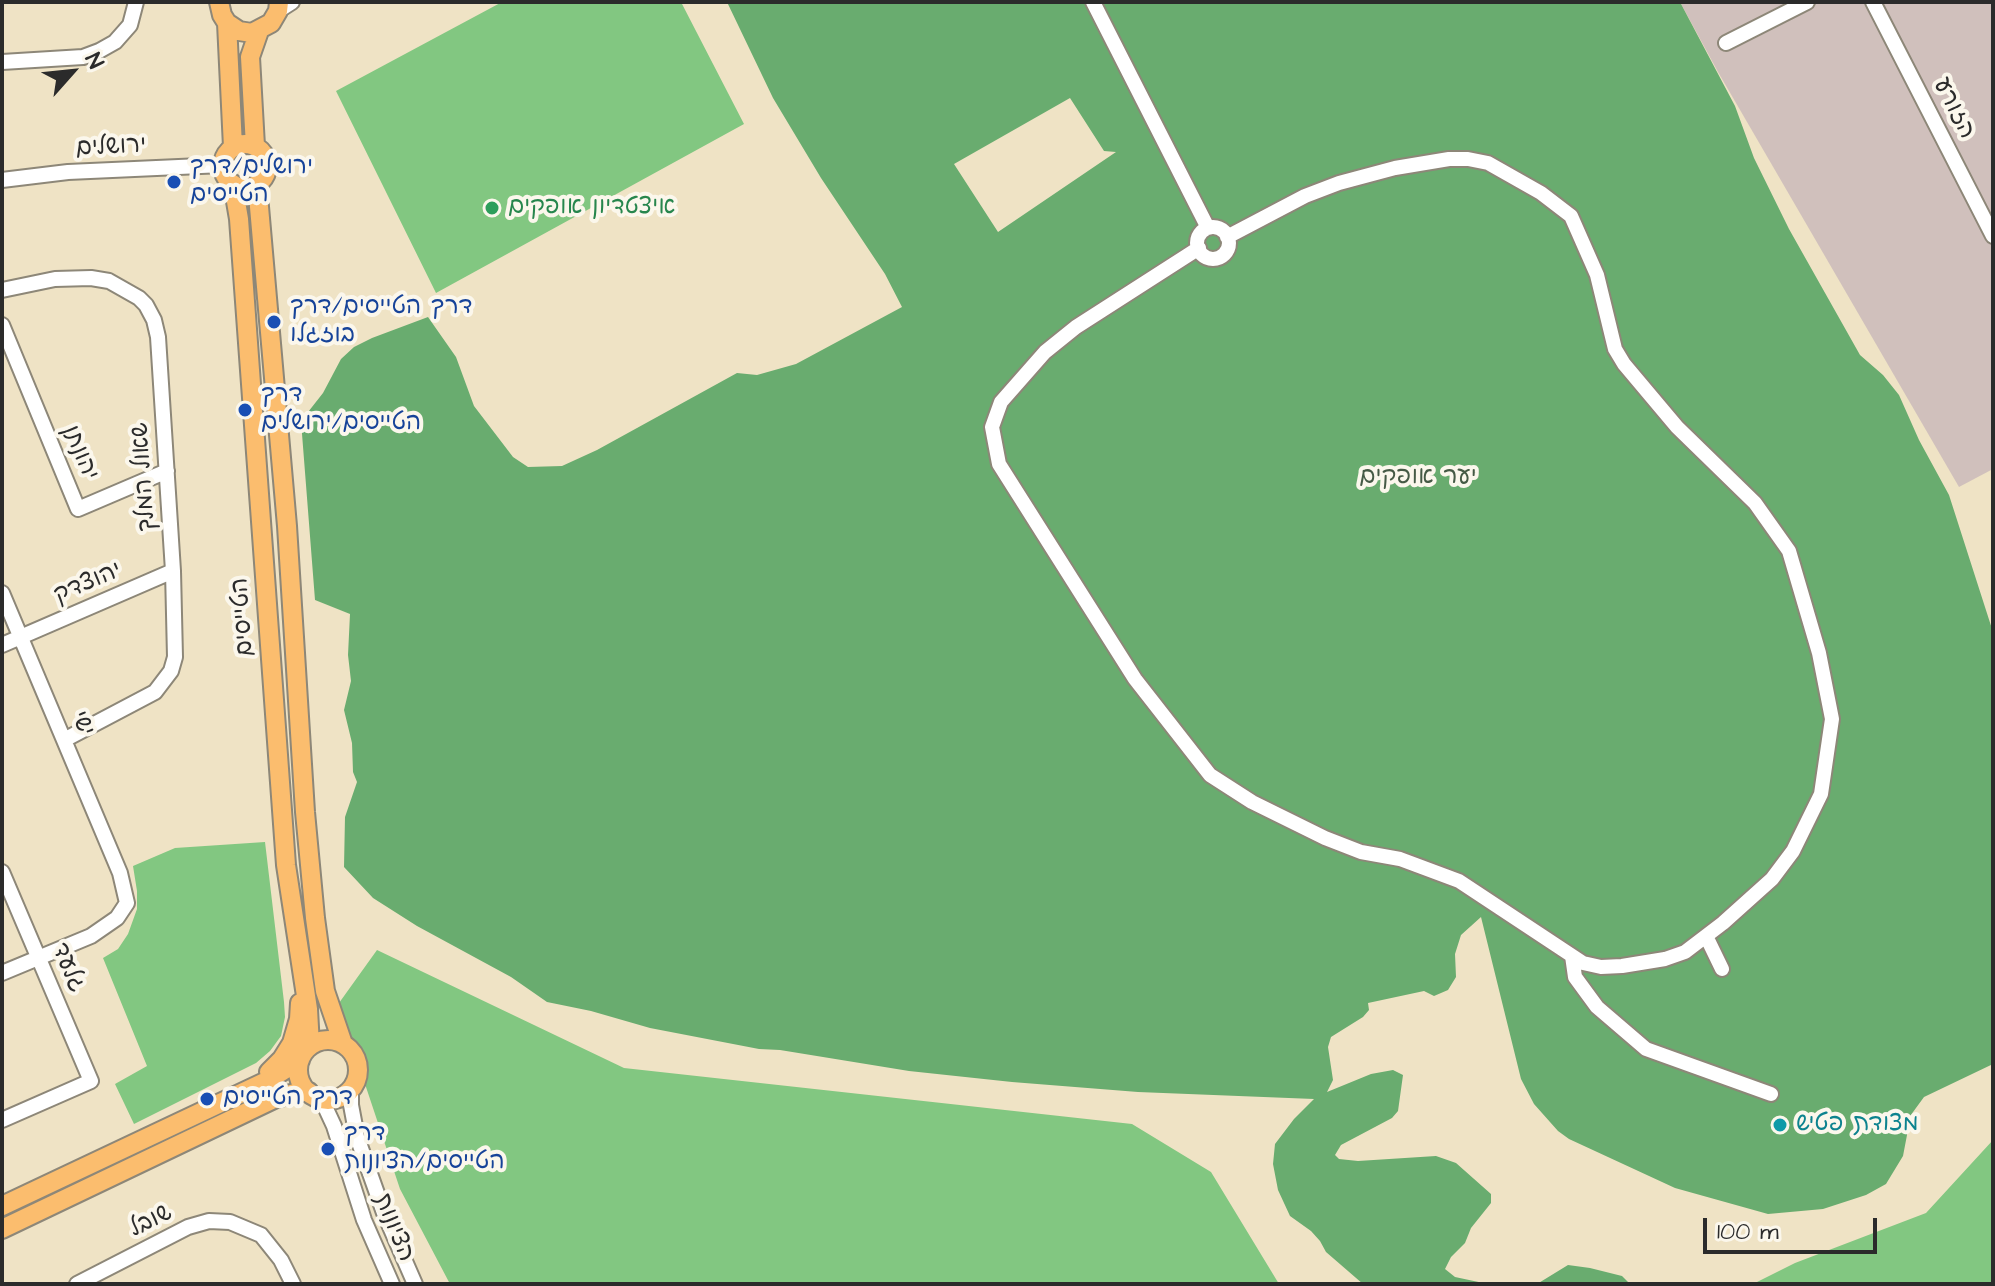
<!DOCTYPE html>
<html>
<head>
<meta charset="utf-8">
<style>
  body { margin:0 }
  #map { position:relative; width:1995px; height:1286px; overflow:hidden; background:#efe3c5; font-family:"Architects Daughter",sans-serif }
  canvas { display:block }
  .frame { position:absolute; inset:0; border:4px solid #2b2b2b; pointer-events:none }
  .north { position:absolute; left:32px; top:32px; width:80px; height:80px; -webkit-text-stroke:6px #fbf7ec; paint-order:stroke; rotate:63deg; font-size:22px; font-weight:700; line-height:32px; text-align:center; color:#2b2b2b }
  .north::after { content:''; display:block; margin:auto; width:28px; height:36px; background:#2b2b2b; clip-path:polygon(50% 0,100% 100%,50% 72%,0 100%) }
  .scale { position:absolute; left:1703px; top:1218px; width:174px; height:36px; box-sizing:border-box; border:4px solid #2b2b2b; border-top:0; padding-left:10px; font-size:24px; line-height:28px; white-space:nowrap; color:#2b2b2b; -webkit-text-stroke:6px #fbf7ec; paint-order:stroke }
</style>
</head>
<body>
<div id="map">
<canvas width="1995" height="1286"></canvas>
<div class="frame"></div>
<div class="north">N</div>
<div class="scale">100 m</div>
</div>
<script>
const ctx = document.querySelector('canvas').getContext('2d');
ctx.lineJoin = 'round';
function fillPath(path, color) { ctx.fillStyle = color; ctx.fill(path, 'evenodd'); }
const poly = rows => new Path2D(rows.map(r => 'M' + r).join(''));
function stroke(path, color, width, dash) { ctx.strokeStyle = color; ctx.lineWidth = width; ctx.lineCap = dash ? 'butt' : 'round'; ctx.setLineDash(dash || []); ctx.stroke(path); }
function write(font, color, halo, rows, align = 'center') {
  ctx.font = font + ' "Architects Daughter","Playpen Sans Hebrew",sans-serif'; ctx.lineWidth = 8; ctx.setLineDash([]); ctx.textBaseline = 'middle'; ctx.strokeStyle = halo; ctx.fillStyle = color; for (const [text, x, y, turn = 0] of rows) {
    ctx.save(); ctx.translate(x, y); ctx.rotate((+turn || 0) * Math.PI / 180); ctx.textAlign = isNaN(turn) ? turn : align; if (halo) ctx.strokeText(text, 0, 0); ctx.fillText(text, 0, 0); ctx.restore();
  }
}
fillPath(poly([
  [1680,2,1993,2,1993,469,1959,487,1718,72]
]), '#d0c0bc');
fillPath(poly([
  [502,2,681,2,744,124,436,293,336,91],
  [265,842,284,1002,285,1017,281,1036,270,1051,256,1063,134,1124,115,1084,147,1066,103,958,118,949,128,934,137,909,137,891,133,866,175,848],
  [377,950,624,1068,1132,1124,1211,1172,1279,1284,450,1284,400,1189,355,1054,334,1010],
  [1993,1140,1993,1284,1753,1284,1795,1263,1926,1213]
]), '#82c781');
fillPath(poly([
  [727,2,1680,2,1735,106,1754,158,1789,229,1860,355,1883,375,1899,395,1919,440,1949,495,1993,632,1993,1064,1924,1097,1905,1123,1907,1135,1903,1156,1886,1184,1866,1195,1823,1209,1768,1214,1675,1188,1569,1139,1558,1131,1534,1104,1521,1079,1481,917,1461,935,1455,954,1456,977,1448,990,1434,996,1424,991,1368,1003,1369,1010,1363,1017,1331,1037,1328,1047,1333,1080,1327,1092,1371,1074,1393,1070,1403,1075,1398,1111,1392,1118,1341,1145,1335,1155,1339,1159,1358,1161,1436,1156,1456,1163,1491,1194,1491,1203,1471,1228,1465,1243,1451,1257,1445,1269,1455,1277,1488,1284,1363,1284,1326,1252,1320,1241,1311,1231,1290,1216,1278,1190,1273,1164,1275,1144,1294,1119,1314,1099,1138,1092,1012,1082,909,1071,780,1050,759,1049,650,1028,591,1011,547,1002,511,977,417,926,373,898,344,867,345,817,357,782,353,772,352,743,344,710,351,681,348,655,350,614,315,600,301,421,323,393,341,359,354,347,372,338,428,317,456,357,474,406,513,457,528,467,562,466,597,450,737,373,757,375,796,364,902,307,885,274,821,178,773,98],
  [1070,98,1104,151,1116,152,998,232,954,164],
  [1568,1265,1590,1268,1622,1276,1630,1284,1537,1284]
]), '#69ac6f');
const minor = poly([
  [1093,2,1208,228],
  [1873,2,1993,236],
  [278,11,292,2],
  [1726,43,1807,2],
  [2,62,83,57,99,51,115,42,130,25,136,2],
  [2,180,68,172,223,165],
  '1197 243a16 16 0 1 1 32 0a16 16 0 1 1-32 0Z',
  [1199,248,1076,327,1045,352,1001,402,992,427,999,464,1135,679,1210,775,1252,802,1325,838,1361,852,1400,859,1459,881,1583,963,1601,967,1622,966,1665,959,1685,952,1723,923,1772,879,1793,851,1821,794,1832,719,1819,653,1789,551,1755,503,1677,427,1624,364,1615,349,1597,275,1571,216,1541,193,1488,163,1468,159,1449,159,1395,168,1339,183,1305,196,1227,237],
  [2,290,55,279,91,278,109,281,139,298,146,305,154,320,158,337,173,571,175,657,171,671,155,692,64,740],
  [2,325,78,509,167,471],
  [2,593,120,873,127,903,117,918,91,936,2,973],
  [2,645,173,571],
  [2,872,91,1081,2,1120],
  [1706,936,1722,969],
  [1572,956,1575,977,1597,1007,1646,1049,1771,1094],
  [351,1089,351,1105,357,1137,384,1213,415,1284],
  [321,1098,334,1126,364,1220,392,1284],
  [77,1284,188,1227,209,1221,230,1222,261,1235,281,1260,293,1284]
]);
const major = poly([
  [219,2,222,15,227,23,239,31,252,33,271,23,278,11,279,2],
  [227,23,233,147],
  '223 166a22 22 0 1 1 44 0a22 22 0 1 1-44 0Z',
  [255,146,250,57,259,31],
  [233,184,239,219,286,865,308,1009,310,1046],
  [257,184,287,526,305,812,315,918,325,991,343,1044],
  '298 1070a30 30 0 1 1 60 0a30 30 0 1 1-60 0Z',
  [269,1072,282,1059,292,1043,299,1019,300,1003],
  [2,1206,267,1081,300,1060],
  [2,1229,276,1098,299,1092,309,1092]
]);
stroke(minor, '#8d8778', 18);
stroke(major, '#8d8778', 22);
stroke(minor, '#fff', 14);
stroke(major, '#fbbd6e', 18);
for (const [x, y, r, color] of [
  [174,182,8,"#1a4fb4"],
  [492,208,8,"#2e9e5b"],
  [274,322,8,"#1a4fb4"],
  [245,410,8,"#1a4fb4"],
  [207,1099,8,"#1a4fb4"],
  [1780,1125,8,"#0f9aa8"],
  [328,1149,8,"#1a4fb4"]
]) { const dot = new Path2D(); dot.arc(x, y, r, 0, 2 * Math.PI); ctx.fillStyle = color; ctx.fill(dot); stroke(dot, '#fbf7ec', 3); }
write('24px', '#2b2b2b', '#fbf7ec', [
  ["הזורע",1953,109,63],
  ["ירושלים",111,148,-3],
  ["יהונתן",79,453,67],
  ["שאול המלך",145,477,-94],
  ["יהוצדק",88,584,-23],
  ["הטייסים",244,617,-94],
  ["ישי",81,724,67],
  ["גלעד",67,968,67],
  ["שובל",151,1222,-26],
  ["הציונות",393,1228,68]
]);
write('24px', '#164399', '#fbf7ec', [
  ["ירושלים/דרך",190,168],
  ["הטייסים",190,196],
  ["דרך הטייסים/דרך",290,308],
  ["בוזגלו",290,336],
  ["דרך",261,396],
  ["הטייסים/ירושלים",261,424],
  ["דרך הטייסים",223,1099],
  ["דרך",344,1135],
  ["הטייסים/הציונות",344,1163]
], 'left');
write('24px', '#27864d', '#fbf7ec', [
  ["איצטדיון אופקים",508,208]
], 'left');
write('24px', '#455a45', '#fbf7ec', [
  ["יער אופקים",1418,478]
]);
write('24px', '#0d838f', '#fbf7ec', [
  ["מצודת פטיש",1796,1125]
], 'left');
</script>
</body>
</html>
